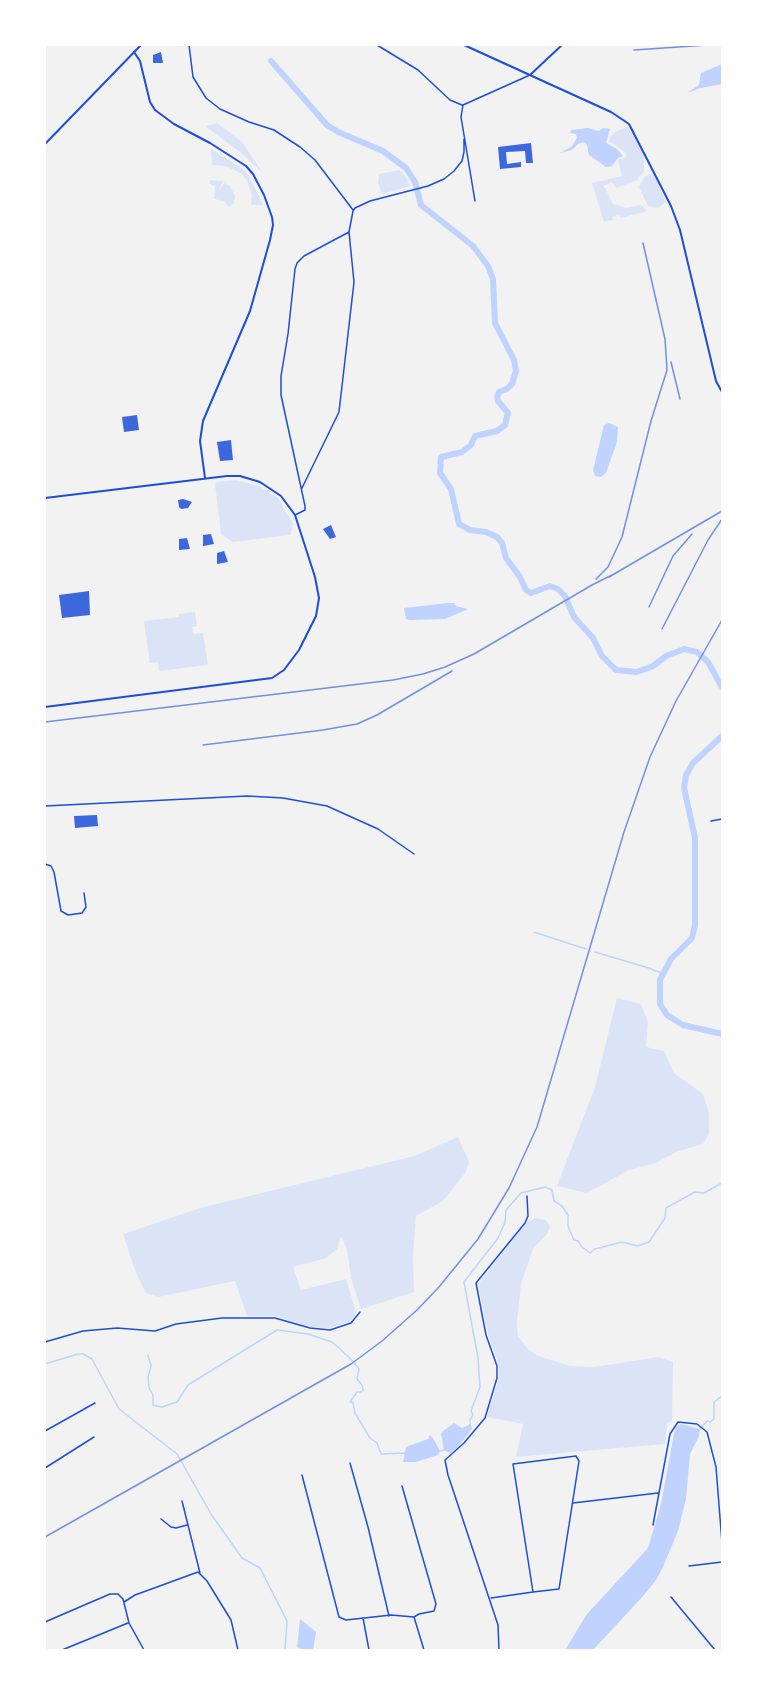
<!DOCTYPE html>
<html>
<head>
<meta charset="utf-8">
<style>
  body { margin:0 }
  #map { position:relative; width:767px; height:1695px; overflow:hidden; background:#f2f2f2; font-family:Manrope,sans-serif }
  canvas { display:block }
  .frame { position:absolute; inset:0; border:46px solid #fff; pointer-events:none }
</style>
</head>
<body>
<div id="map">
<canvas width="767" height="1695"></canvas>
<div class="frame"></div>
</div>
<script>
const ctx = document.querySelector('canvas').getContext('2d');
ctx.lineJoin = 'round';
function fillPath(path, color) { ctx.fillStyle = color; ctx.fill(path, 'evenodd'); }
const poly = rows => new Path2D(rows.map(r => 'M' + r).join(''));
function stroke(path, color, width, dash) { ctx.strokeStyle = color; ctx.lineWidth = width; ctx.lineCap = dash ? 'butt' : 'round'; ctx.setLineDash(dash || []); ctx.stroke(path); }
fillPath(poly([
  [217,123,242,142,262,172,240,152,205,126],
  [629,126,644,154,644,171,637,180,616,188,612,182,604,186,613,204,626,208,641,205,647,211,621,218,619,215,612,217,613,220,604,222,592,183,622,176,618,159,626,158,626,154,617,146,609,142,610,137,615,132],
  [211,149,243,169,249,176,263,205,251,205,252,195,247,181,241,173,225,166,212,165],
  [399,170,406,177,410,186,382,194,378,183,379,174],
  [650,174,654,175,666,202,658,208,648,206,639,187,644,177],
  [210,180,223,181,218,191,224,183,230,186,235,196,234,203,229,207,224,201,214,199,215,186,210,184],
  [236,480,259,486,278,498,293,524,290,535,233,542,221,534,215,484,217,482],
  [195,612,197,626,192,627,193,634,203,633,208,665,159,671,158,662,150,663,144,621,179,617,179,614],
  [617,998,641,1004,648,1022,646,1047,664,1051,674,1073,703,1094,709,1113,709,1134,703,1144,676,1152,656,1163,629,1170,587,1193,557,1186,595,1087],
  [458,1137,469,1162,466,1172,443,1201,416,1216,413,1256,414,1292,361,1309,351,1278,347,1249,341,1236,337,1249,326,1258,293,1267,301,1290,346,1279,356,1312,354,1317,349,1322,329,1328,311,1327,275,1316,247,1316,235,1281,158,1297,146,1293,136,1273,123,1234,200,1208,414,1156],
  [535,1218,546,1220,550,1227,547,1234,533,1249,521,1284,517,1323,518,1336,527,1348,536,1355,570,1366,594,1367,658,1357,673,1362,672,1421,667,1423,665,1444,516,1457,523,1424,487,1417,499,1378,499,1366,488,1334,478,1284,527,1222]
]), '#dbe4f7');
fillPath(poly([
  [722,64,722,84,701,88,687,93,699,85,701,73],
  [588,128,599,131,603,128,610,129,606,143,617,149,623,156,618,158,612,166,606,167,589,155,587,145,583,142,578,144,572,150,560,153,572,146,577,138,576,134,570,133,571,130],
  [609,423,618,427,617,442,606,473,601,477,595,476,593,470,604,425],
  [447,603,454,603,456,606,468,609,445,619,410,620,406,619,404,608],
  [470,1420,472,1429,457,1448,450,1453,444,1450,441,1434,443,1431,454,1423,462,1428,469,1425],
  [681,1424,700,1429,699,1436,690,1454,686,1499,678,1531,663,1567,656,1580,644,1595,593,1650,565,1650,587,1614,648,1548,661,1504,674,1434,676,1427],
  [430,1435,433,1438,440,1451,438,1455,416,1462,403,1462,406,1447,428,1439],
  [300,1619,316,1632,313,1650,303,1650,297,1647]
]), '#bfd3fe');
stroke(poly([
  [534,932,586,949],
  [595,952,652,969],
  [653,970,663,973],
  [148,1355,151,1366,148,1377,149,1388,153,1395,153,1405,162,1407,177,1402,188,1385,277,1330,308,1334,332,1342,350,1358,359,1369,357,1379,362,1385,363,1390,361,1392,357,1392,350,1402,353,1403,355,1413,370,1438,377,1443,381,1454,405,1453],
  [45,1364,78,1354,83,1354,92,1359,119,1409,177,1454,211,1514,242,1558,260,1568,287,1621,285,1650],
  [470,1420,473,1415,471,1411,480,1387,478,1358,464,1282,498,1238,505,1222,506,1210,521,1193,545,1187,552,1190,554,1201,562,1206,568,1215,568,1226,574,1240,578,1241,582,1247,590,1253,595,1249,622,1242,638,1246,649,1242,665,1218,666,1208,695,1192,704,1193,722,1183],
  [700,1429,707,1421,710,1422,714,1419,714,1402,722,1396],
  [440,1451,444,1450]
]), '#bfd3fe', 1.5);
stroke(poly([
  [271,61,327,125,338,132,383,151,406,168,415,182,421,205,473,246,488,266,493,279,495,323,514,360,516,371,512,384,507,389,499,392,497,397,498,401,508,413,505,425,497,431,475,436,471,445,462,452,441,457,440,473,451,489,459,524,470,530,486,532,497,537,502,543,506,558,520,577,526,590,531,593,550,586,558,589,565,596,574,617,593,638,602,656,616,670,637,672,653,666,666,656,684,649,697,652,708,662,722,687],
  [722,736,693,763,686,775,684,788,695,838,695,925,692,938,671,959,660,980,660,1004,667,1015,683,1025,722,1034]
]), '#bfd3fe', 6);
fillPath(poly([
  [161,52,163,63,153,63,153,55],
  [531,143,533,163,526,163,525,151,506,152,507,164,521,162,521,167,500,169,498,147],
  [137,415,139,430,124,432,122,417],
  [231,440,233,460,220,461,217,442],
  [183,499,192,502,188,508,181,509,179,507,178,500],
  [331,525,336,537,330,539,323,529],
  [211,534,214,544,203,546,203,535],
  [187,538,190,549,179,550,179,539],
  [224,551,228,562,217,564,217,553],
  [89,591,90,615,62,618,59,595],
  [97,815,98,826,75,828,74,816]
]), '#3d67dc');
stroke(poly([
  [189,45,193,77,206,98,220,109,249,122,274,130,300,147,315,160,353,210],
  [377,45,418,70,450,100,462,105],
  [475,201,461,117,463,105,530,75],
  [353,211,355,208,370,201,428,186,444,179,454,171,462,161,464,152,464,139],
  [302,488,339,412,354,282,349,232,353,211],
  [295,515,305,510,305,506,281,395,281,376,288,334,295,269,297,263,304,256,349,232],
  [45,806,247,796,283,798,327,806,378,829,414,854],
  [711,821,722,819],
  [45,864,51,866,54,872,61,911,68,915,82,913,86,907,84,893],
  [45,1342,83,1331,117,1328,155,1331,176,1324,222,1318,275,1318,310,1328,330,1330,351,1323,360,1312],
  [45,1431,95,1403],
  [350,1463,368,1527,389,1616],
  [45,1468,94,1437],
  [302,1475,339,1617,346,1620,391,1615,414,1617,424,1650],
  [402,1486,436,1604,434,1611,419,1614,414,1617],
  [182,1501,200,1573],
  [573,1503,658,1493],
  [161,1519,171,1527,176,1528,187,1525],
  [653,1525,670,1434,678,1422,697,1424,707,1432,716,1467,722,1543],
  [689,1566,722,1562],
  [671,1597,715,1650],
  [491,1598,533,1592,559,1589,579,1461,576,1456,513,1464,533,1592],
  [124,1602,135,1595,198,1572,207,1581,231,1620,238,1650],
  [363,1618,369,1650],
  [45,1622,110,1594,118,1594,123,1599,129,1623,144,1650],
  [62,1650,128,1623],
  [499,1650,498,1625,448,1475,445,1460,464,1443,485,1418,497,1378,497,1366,486,1335,476,1283,525,1223,528,1216,527,1196]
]), '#1d4ed8', 1.5);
stroke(poly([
  [134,52,140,61,150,102,155,110,174,124,210,143,246,166,253,174,264,195,272,217,273,225,270,240,250,311,203,421,200,441,205,478],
  [530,75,562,45],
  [45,498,227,476,240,476,260,482,281,496,295,515,315,577,319,598,316,616,299,650,284,670,272,678,45,707]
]), '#1d4ed8', 2);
stroke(poly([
  [464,45,611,112,629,124,671,206,680,230,716,381,722,392],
  [45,144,141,45]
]), '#1d4ed8', 2);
stroke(poly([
  [634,50,708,45],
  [671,362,680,399],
  [609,577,722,511],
  [596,579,608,567,622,537,651,421,667,370,665,339,643,243],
  [649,607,673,556,692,534],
  [662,629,708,540,722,519],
  [45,722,393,680,423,674,445,667,474,654,592,585,616,573],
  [203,745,323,730,357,724,377,715,452,671],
  [45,1537,351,1364,382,1341,417,1310,439,1287,478,1239,509,1188,537,1127,624,832,650,757,676,701,722,620]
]), '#7290e2', 1.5);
</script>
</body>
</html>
